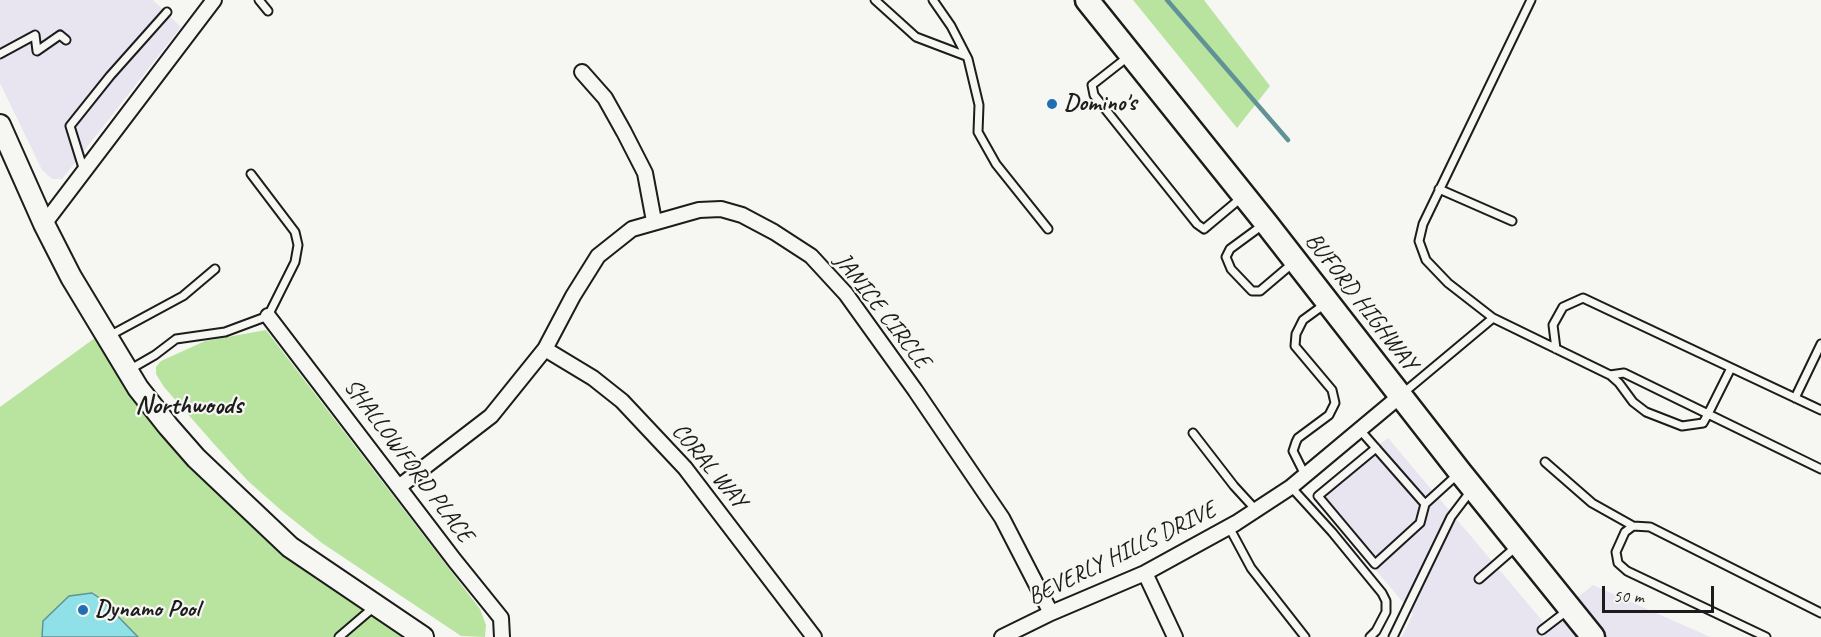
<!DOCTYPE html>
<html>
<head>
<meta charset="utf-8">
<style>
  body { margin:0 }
  #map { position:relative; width:1821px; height:637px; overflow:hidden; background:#f6f6f2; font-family:Caveat,sans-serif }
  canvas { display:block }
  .scale { position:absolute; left:1602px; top:586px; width:112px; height:27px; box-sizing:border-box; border:3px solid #1c1c1c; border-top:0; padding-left:8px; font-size:18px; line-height:21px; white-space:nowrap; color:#1c1c1c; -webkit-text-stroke:4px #f6f6f2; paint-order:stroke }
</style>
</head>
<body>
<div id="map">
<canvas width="1821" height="637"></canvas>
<div class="scale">50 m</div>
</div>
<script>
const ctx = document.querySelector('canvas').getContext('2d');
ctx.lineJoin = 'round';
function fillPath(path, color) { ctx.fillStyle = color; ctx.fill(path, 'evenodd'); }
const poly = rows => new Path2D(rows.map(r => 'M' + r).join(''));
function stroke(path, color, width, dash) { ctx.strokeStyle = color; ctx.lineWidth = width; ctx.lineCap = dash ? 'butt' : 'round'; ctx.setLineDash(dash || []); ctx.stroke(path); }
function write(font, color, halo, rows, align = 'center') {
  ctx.font = font + ' Caveat,sans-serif'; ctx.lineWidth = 4.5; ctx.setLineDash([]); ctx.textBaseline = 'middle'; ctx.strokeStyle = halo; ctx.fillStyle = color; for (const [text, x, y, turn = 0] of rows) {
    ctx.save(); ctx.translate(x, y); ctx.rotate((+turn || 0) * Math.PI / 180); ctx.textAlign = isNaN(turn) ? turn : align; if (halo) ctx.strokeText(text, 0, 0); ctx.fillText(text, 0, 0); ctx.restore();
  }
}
fillPath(poly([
  [0,0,153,0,181,27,62,179,52,179,42,170,0,83],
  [1388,438,1545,624,1593,585,1710,637,1402,637,1413,614,1312,495]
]), '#e8e4f0');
fillPath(poly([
  [1133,0,1204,0,1270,86,1237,128],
  [266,330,480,609,486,625,485,637,461,636,322,543,282,511,248,481,214,444,164,387,156,374,156,367,161,361,205,341],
  [99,335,188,444,309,559,435,637,0,637,0,407]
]), '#b9e4a0');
const water = poly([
  [92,593,101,599,138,637,42,637,43,621,69,596,92,593]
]);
fillPath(water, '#8fe1e7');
stroke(water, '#619296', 1.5);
stroke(poly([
  [1167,0,1288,140]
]), '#619296', 4.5);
const lane = poly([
  [259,0,268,11],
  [875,0,916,37,966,56],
  [933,0,951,26,968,59,979,105,978,132,996,164,1048,229],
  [1531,0,1423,224,1419,241,1426,260,1448,283,1493,318,1610,375,1619,383,1633,402,1646,412,1682,426,1703,423,1708,414,1624,373,1610,375],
  [0,54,35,35,37,51,60,35,66,40],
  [1129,56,1092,85,1094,95,1197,224,1204,229,1241,198],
  [84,171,70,126,110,76,167,12],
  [1439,189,1512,221],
  [1264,224,1230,249,1226,257,1231,269,1252,291,1260,291,1293,263],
  [109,336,183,296,215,269],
  [1556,349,1553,325,1563,307,1583,298,1821,410],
  [1731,368,1708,414,1821,469],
  [129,370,155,355,176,339,225,332,268,316,295,262,298,245,295,232,251,174],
  [1402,394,1493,318],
  [1795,398,1821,344],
  [1360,430,1425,504],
  [1193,433,1234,486,1256,510],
  [1376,448,1318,496,1375,564,1420,523,1425,504,1458,474],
  [1545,462,1592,503,1633,526],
  [1305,475,1293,451,1296,442,1298,438,1329,415,1335,403,1332,390,1295,346,1296,334,1303,320,1325,304],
  [1291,487,1332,532,1382,593,1386,601,1386,612,1376,631,1370,637],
  [1229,527,1251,568,1305,637],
  [1479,579,1517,546],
  [1542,630,1568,610],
  [339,637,374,607],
  [1393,637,1451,517,1470,492],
  [1766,637,1627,571,1618,563,1616,552,1625,532,1633,526,1650,527,1821,613]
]);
const street = poly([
  [582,72,605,98,624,132,645,173,654,221],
  [44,224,214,0],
  [268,316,455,561,501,618,502,637],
  [545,349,593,378,622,401,685,468,814,637],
  [400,486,491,416,545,349,573,296,598,256,632,229,699,210,721,209,742,215,774,232,811,256,846,294,915,390,1002,518,1051,613],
  [1145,573,1175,637],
  [1002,637,1051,613,1145,573,1236,523,1291,487,1400,396]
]);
const secondary = poly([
  [0,125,44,224,71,277,138,388,168,426,196,458,290,547,423,637]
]);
const primary = poly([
  [1087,0,1266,223,1460,472,1593,637]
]);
stroke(lane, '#1c1c1c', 11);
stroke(street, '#1c1c1c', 18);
stroke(secondary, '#1c1c1c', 24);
stroke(primary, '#1c1c1c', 27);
stroke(lane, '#f6f6f2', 7);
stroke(street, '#f6f6f2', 14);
stroke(secondary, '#f6f6f2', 20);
stroke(primary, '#f6f6f2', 22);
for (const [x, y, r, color] of [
  [1052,104,6,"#1f6fb2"],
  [83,610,6,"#1f6fb2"]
]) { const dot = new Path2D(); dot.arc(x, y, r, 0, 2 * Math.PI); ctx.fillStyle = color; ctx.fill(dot); stroke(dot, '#f6f6f2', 2); }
write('bold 24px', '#1c1c1c', '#f6f6f2', [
  ["Domino's",1064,104],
  ["Dynamo Pool",95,610]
], 'left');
write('24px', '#1c1c1c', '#f6f6f2', [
  ["BUFORD HIGHWAY",1361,302,52],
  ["JANICE CIRCLE",882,311,52],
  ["SHALLOWFORD PLACE",408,461,53],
  ["CORAL WAY",709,466,50],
  ["BEVERLY HILLS DRIVE",1122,554,-26]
]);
write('bold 26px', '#1c1c1c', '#f6f6f2', [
  ["Northwoods",189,406]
]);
</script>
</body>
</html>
